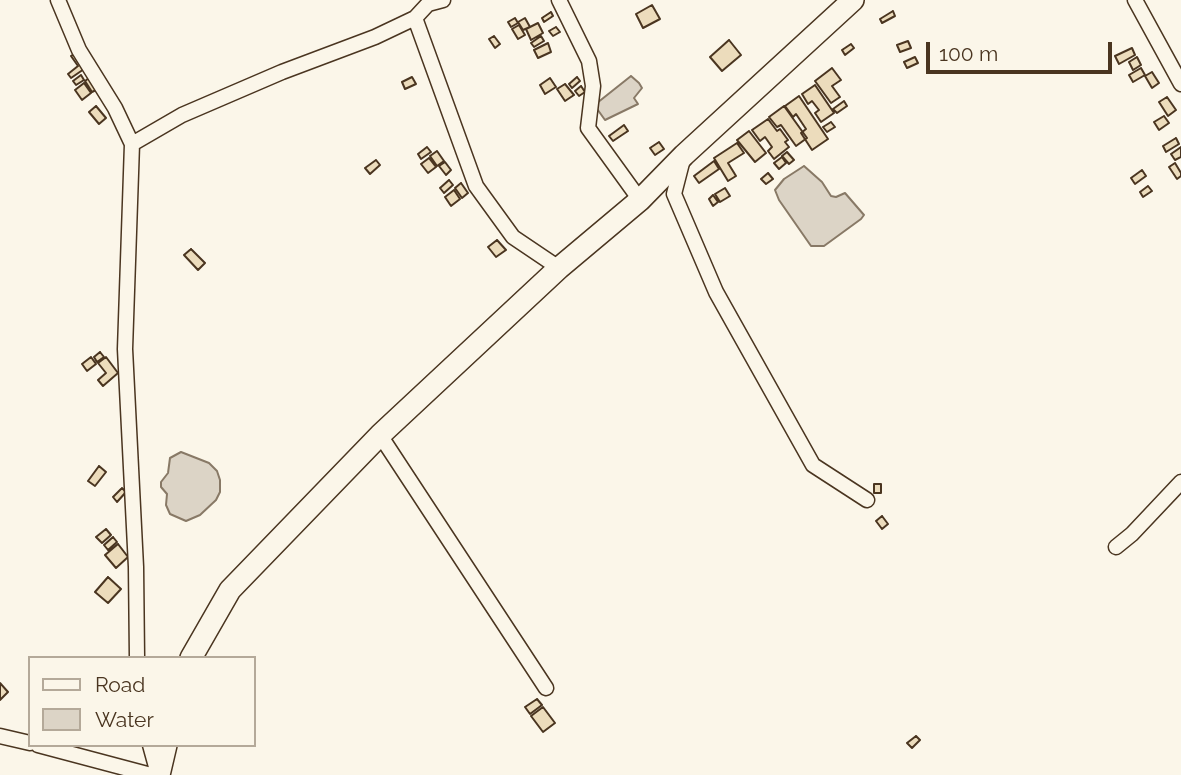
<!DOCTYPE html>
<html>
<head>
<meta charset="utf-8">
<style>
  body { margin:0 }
  #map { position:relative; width:1181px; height:775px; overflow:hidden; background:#fbf6e9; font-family:Raleway,sans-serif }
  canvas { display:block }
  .legend { position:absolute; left:28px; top:656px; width:228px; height:91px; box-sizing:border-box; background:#fbf6e9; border:2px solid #b4a999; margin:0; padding:9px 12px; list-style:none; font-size:21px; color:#4a3520 }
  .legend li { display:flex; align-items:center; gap:14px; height:35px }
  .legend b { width:35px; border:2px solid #b4a999 }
  .scale { position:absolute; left:926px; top:42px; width:186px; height:32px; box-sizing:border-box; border:4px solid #4a3520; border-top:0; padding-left:9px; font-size:21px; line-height:24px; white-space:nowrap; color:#4a3520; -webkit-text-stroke:5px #fbf6e9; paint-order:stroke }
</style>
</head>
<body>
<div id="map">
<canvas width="1181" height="775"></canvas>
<ul class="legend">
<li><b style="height:9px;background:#fbf6e9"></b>Road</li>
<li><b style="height:19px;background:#dcd4c6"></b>Water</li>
</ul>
<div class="scale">100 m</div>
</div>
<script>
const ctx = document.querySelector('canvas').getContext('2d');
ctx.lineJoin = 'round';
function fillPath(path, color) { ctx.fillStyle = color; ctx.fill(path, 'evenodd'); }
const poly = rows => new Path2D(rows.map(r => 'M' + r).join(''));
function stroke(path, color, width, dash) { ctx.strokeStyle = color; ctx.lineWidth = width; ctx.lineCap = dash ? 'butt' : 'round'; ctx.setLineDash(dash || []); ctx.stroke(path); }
const water = poly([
  [631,76,639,83,642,88,634,98,638,104,605,120,595,106,597,103,631,76],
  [804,166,822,182,831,196,836,197,845,193,864,215,861,219,824,246,811,246,779,200,775,190,784,179,804,166],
  [181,452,209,463,217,471,220,480,220,492,216,500,200,515,186,521,170,514,166,505,167,494,161,487,161,482,168,473,170,458,181,452]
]);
fillPath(water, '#dcd4c6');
stroke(water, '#887966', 2);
const building = poly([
  [652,5,660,19,643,28,636,14,652,5],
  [893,11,895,16,882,23,880,19,893,11],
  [551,12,553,16,544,22,542,18,551,12],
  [515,18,518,23,511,27,508,22,515,18],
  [525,18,530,27,523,30,518,22,525,18],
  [538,23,543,33,531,40,526,29,538,23],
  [519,25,525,35,518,39,512,29,519,25],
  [556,27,560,32,553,36,549,31,556,27],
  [494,36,500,44,495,48,489,39,494,36],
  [541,36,544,41,534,47,531,43,541,36],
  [729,40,741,55,722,71,710,57,729,40],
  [908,41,911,48,900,52,897,45,908,41],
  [548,43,551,52,538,58,534,50,548,43],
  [851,44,854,48,845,55,842,50,851,44],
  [1132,48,1135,55,1119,64,1115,56,1132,48],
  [77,52,87,67,71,78,68,74,78,66,71,56,77,52],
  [915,57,918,63,907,68,904,62,915,57],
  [1137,57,1141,65,1133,70,1129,62,1137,57],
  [832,68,841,80,832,86,840,97,831,103,815,81,832,68],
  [1141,68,1145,75,1133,82,1129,75,1141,68],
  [1152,72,1159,83,1152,88,1145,76,1152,72],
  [81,75,84,80,76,85,73,81,81,75],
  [412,77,416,84,405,89,402,82,412,77],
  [577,77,580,81,572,88,569,84,577,77],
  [89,78,96,90,92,92,85,81,89,78],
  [550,78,556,87,545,94,540,85,550,78],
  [84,83,91,93,82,100,75,90,84,83],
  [565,84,574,95,565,101,557,89,565,84],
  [815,85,834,113,821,122,815,113,819,110,812,101,808,104,802,94,815,85],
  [581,86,585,92,579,96,575,91,581,86],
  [799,96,828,139,812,150,801,133,806,129,796,114,793,117,785,106,799,96],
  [1167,97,1176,110,1168,116,1159,102,1167,97],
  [844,101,847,106,837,113,833,109,844,101],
  [96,106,106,118,99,124,89,112,96,106],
  [784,106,807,138,796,146,781,125,777,127,769,117,784,106],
  [1164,116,1169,123,1159,130,1154,122,1164,116],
  [768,119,777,131,780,129,788,140,785,142,789,147,774,159,768,151,772,147,765,137,760,141,752,130,768,119],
  [831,122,835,127,827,132,823,127,831,122],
  [624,125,628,131,613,141,609,136,624,125],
  [749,131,766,153,755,162,737,140,749,131],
  [1176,138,1179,144,1166,152,1163,146,1176,138],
  [659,142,664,149,655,155,650,148,659,142],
  [737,143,744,153,728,163,736,176,728,181,714,158,737,143],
  [427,147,431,152,421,159,418,154,427,147],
  [1181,147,1181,157,1175,160,1171,154,1181,147],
  [437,151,444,161,437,166,430,156,437,151],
  [787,152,794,160,789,164,782,156,787,152],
  [782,157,786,163,779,169,774,163,782,157],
  [429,158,436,167,428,173,421,164,429,158],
  [376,160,380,165,370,174,365,168,376,160],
  [714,161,719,169,699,183,694,176,714,161],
  [445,162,451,170,446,175,439,166,445,162],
  [1175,163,1181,173,1181,176,1177,179,1169,167,1175,163],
  [1142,170,1146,176,1135,184,1131,178,1142,170],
  [768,173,773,179,766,184,761,179,768,173],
  [449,180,453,185,444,193,440,188,449,180],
  [461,183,468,193,462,198,455,188,461,183],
  [1148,186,1152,191,1143,197,1140,192,1148,186],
  [725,188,730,196,720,202,715,194,725,188],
  [454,190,460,199,451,206,445,197,454,190],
  [713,195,718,202,713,206,709,199,713,195],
  [497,240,506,250,496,257,488,247,497,240],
  [191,249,205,263,198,270,184,255,191,249],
  [100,352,104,357,97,362,94,357,100,352],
  [91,357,96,364,87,371,82,364,91,357],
  [106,357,118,373,103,386,98,380,106,373,98,363,106,357],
  [99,466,106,472,95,486,88,481,99,466],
  [874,484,881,484,881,493,874,493,874,484],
  [122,488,126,492,117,502,113,497,122,488],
  [882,516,888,524,882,529,876,521,882,516],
  [106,529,111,535,102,543,96,537,106,529],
  [113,537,117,542,108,550,104,545,113,537],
  [118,544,128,557,116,568,105,555,118,544],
  [108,577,121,589,108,603,95,592,108,577],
  [0,683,8,692,0,700,0,683],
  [537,699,542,705,530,714,525,707,537,699],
  [543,707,555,723,543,732,531,716,543,707],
  [916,736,920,740,912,748,907,743,916,736]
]);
fillPath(building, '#ecdcbc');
stroke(building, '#4a3520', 2);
const minor = poly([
  [58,0,79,50,115,108,132,144,125,349,136,567,137,658],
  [559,0,589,61,593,86,588,128,640,200],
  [1135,0,1181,84],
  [415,18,476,186,513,237,559,268],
  [132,144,182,115,282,72,375,37,415,18,428,4,443,0],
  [683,159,674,194,716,292,813,465,867,500],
  [380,435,546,688],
  [1116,547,1132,534,1181,482],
  [0,736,30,743],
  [38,745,151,775],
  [150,745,158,774]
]);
const highway = poly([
  [191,658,230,590,380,435,559,268,640,200,684,155,853,0],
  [159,775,166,745]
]);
stroke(minor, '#4a3520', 17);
stroke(highway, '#4a3520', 24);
stroke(minor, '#fbf6e9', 14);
stroke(highway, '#fbf6e9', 21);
</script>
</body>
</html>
